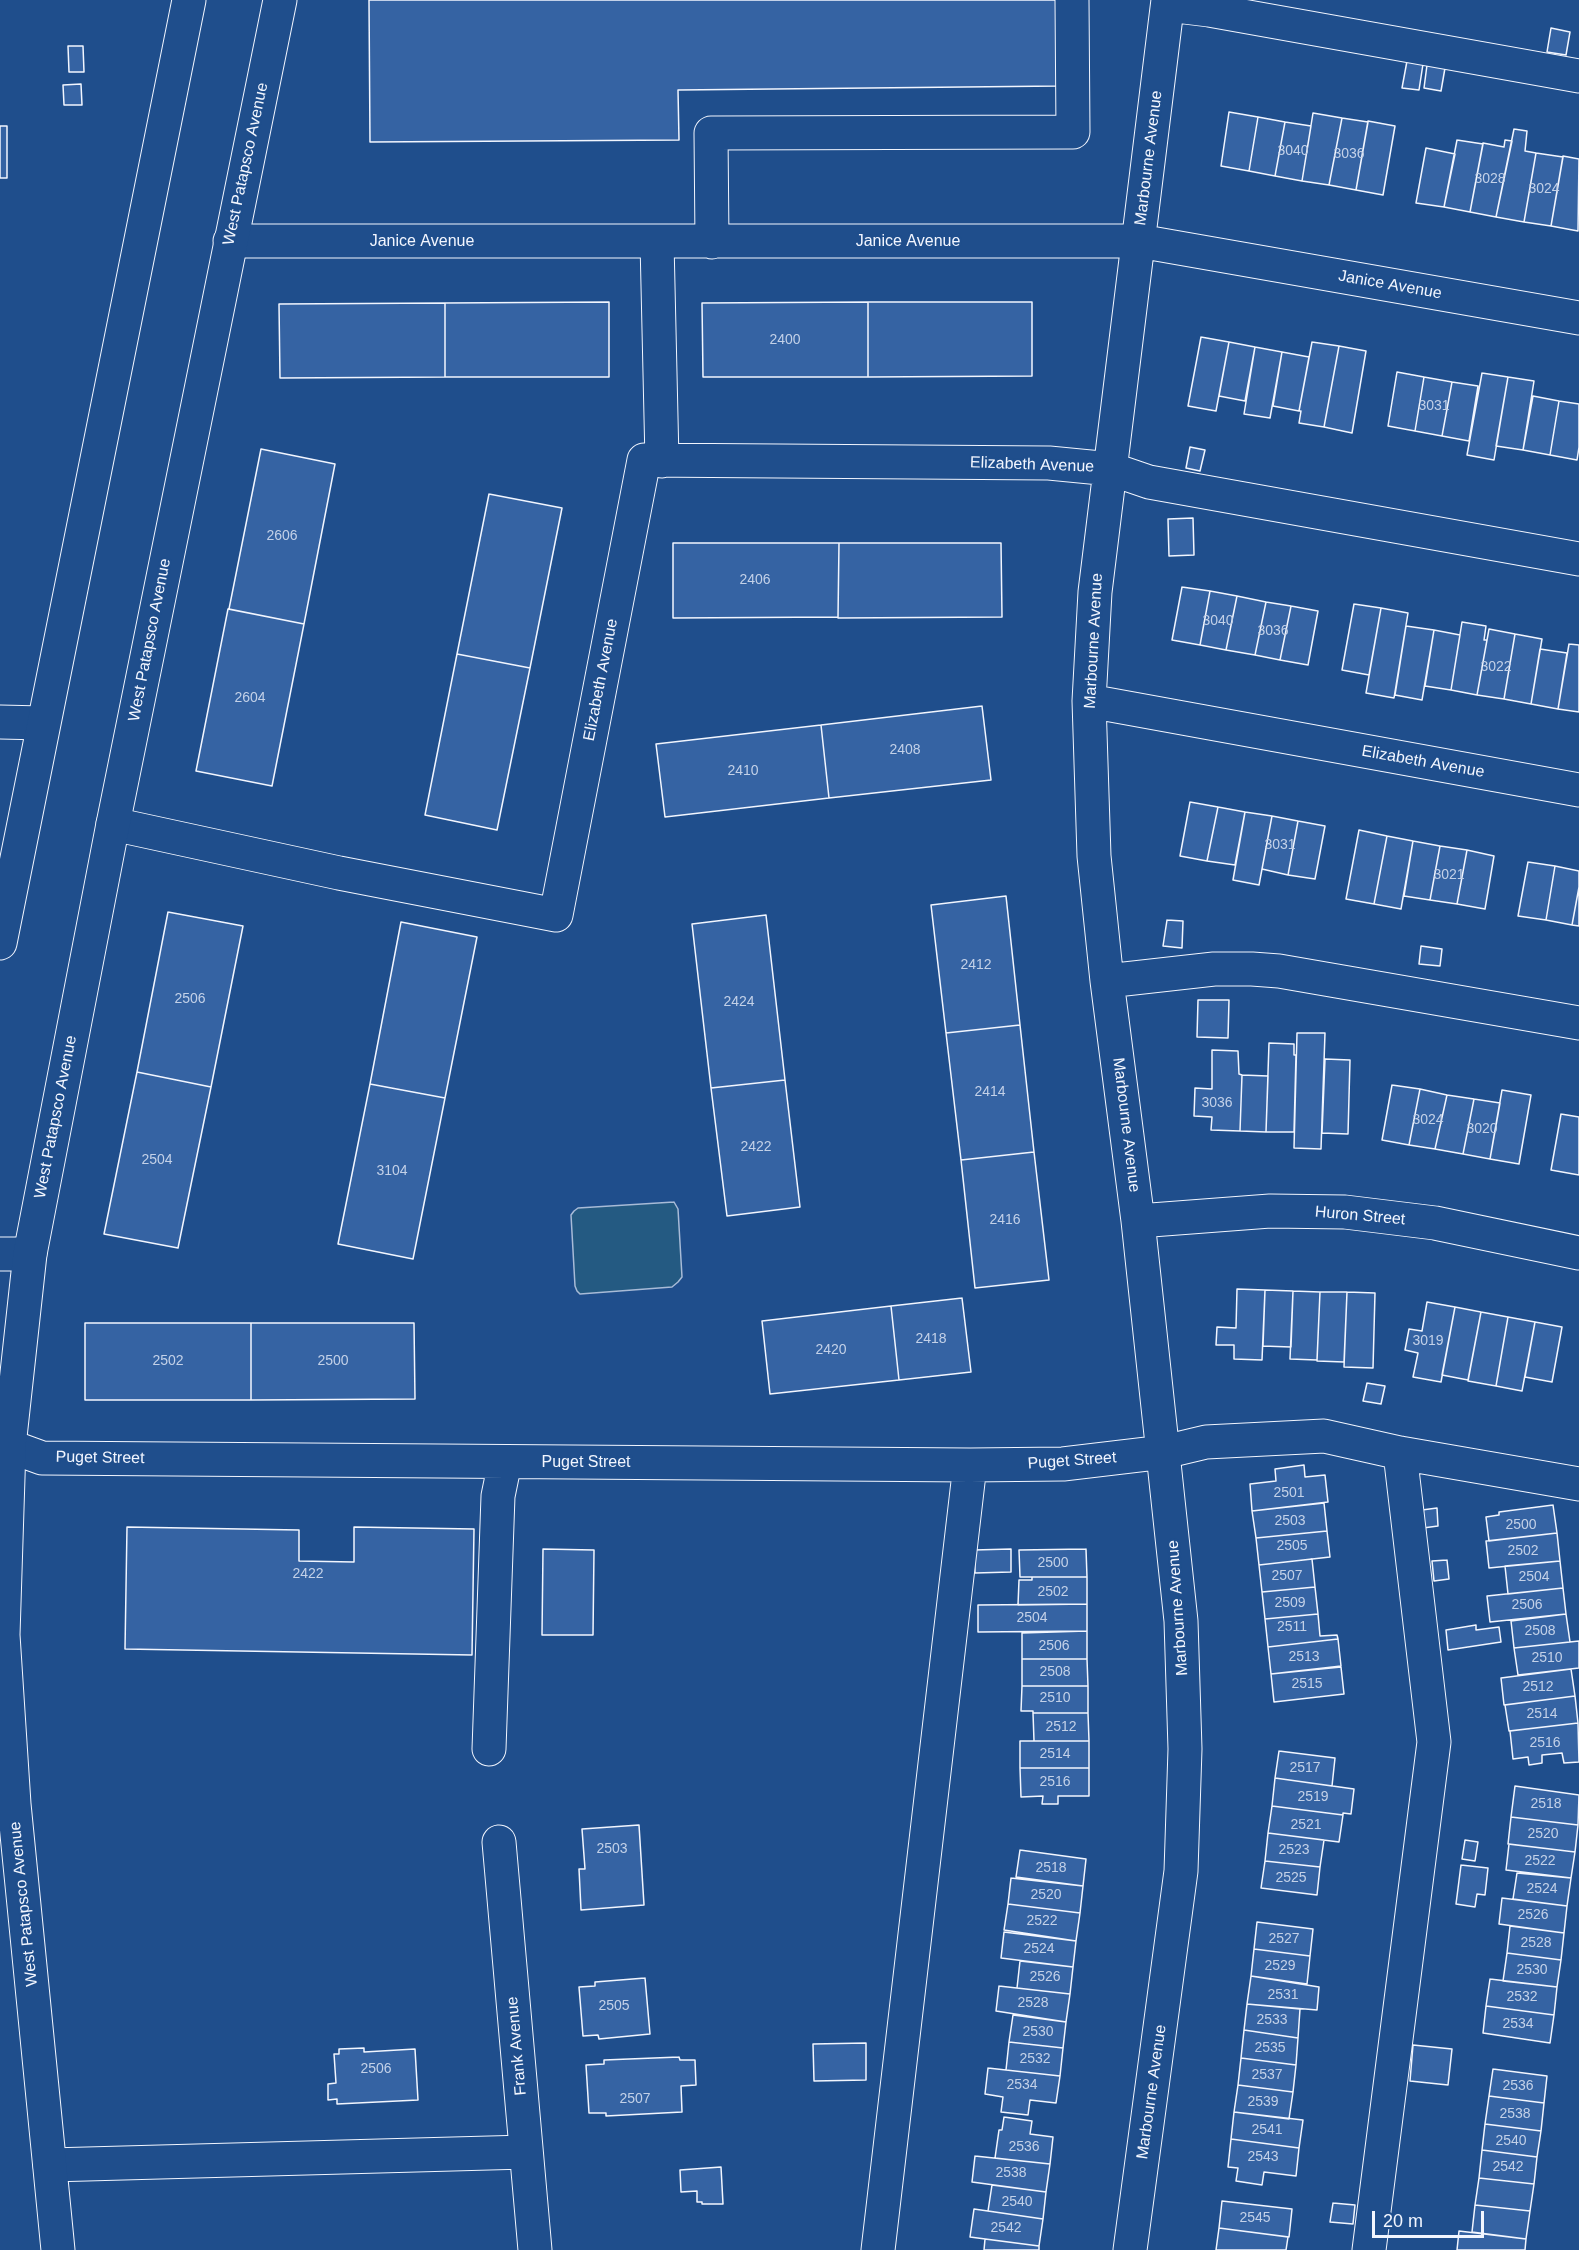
<!DOCTYPE html>
<html>
<head>
<meta charset="utf-8">
<style>
  body { margin:0 }
  #map { position:relative; width:1579px; height:2250px; overflow:hidden; background:#1f4e8c; font-family:Arial,sans-serif }
  canvas { display:block }
  .scale { position:absolute; left:1372px; top:2211px; width:112px; height:27px; box-sizing:border-box; border:3px solid #f2f6ff; border-top:0; padding-left:8px; font-size:18px; line-height:21px; white-space:nowrap; color:#f2f6ff; -webkit-text-stroke:4px #1f4e8c; paint-order:stroke }
</style>
</head>
<body>
<div id="map">
<canvas width="1579" height="2250"></canvas>
<div class="scale">20 m</div>
</div>
<script>
const ctx = document.querySelector('canvas').getContext('2d');
ctx.lineJoin = 'round';
function fillPath(path, color) { ctx.fillStyle = color; ctx.fill(path, 'evenodd'); }
const poly = rows => new Path2D(rows.map(r => 'M' + r).join(''));
function stroke(path, color, width, dash) { ctx.strokeStyle = color; ctx.lineWidth = width; ctx.lineCap = dash ? 'butt' : 'round'; ctx.setLineDash(dash || []); ctx.stroke(path); }
function write(font, color, halo, rows, align = 'center') {
  ctx.font = font + ' Arial,sans-serif'; ctx.lineWidth = 4.5; ctx.setLineDash([]); ctx.textBaseline = 'middle'; ctx.strokeStyle = halo; ctx.fillStyle = color; for (const [text, x, y, turn = 0] of rows) {
    ctx.save(); ctx.translate(x, y); ctx.rotate((+turn || 0) * Math.PI / 180); ctx.textAlign = isNaN(turn) ? turn : align; if (halo) ctx.strokeText(text, 0, 0); ctx.fillText(text, 0, 0); ctx.restore();
  }
}
const green = poly([
  [674,1202,678,1209,682,1277,678,1282,672,1287,580,1294,577,1291,575,1286,571,1215,574,1211,578,1208,674,1202]
]);
fillPath(green, '#245a82');
stroke(green, '#a8bbd7', 1.5);
const building = poly([
  [369,0,1058,0,1059,86,678,90,679,140,370,142,369,0],
  [1551,28,1570,32,1566,55,1547,52,1551,28],
  [68,46,83,46,84,72,69,72,68,46],
  [1407,61,1423,64,1419,90,1402,88,1407,61],
  [1427,65,1445,68,1441,91,1424,88,1427,65],
  [81,84,82,105,64,105,63,85,81,84],
  [1229,112,1258,117,1249,171,1221,166,1229,112],
  [1313,113,1342,118,1329,185,1302,181,1313,113],
  [1258,117,1285,122,1275,176,1249,171,1258,117],
  [1342,118,1368,122,1356,190,1329,185,1342,118],
  [1368,121,1395,126,1383,195,1356,190,1368,121],
  [1285,122,1311,126,1302,181,1275,176,1285,122],
  [0,126,7,126,7,178,0,178,0,126],
  [1514,129,1527,131,1525,151,1536,153,1524,222,1496,217,1514,129],
  [1457,140,1483,144,1470,212,1444,207,1457,140],
  [1505,140,1512,141,1496,217,1470,212,1483,143,1504,147,1505,140],
  [1426,148,1455,154,1444,207,1416,203,1426,148],
  [1536,153,1563,157,1551,226,1524,222,1536,153],
  [1563,156,1579,159,1578,231,1551,226,1563,156],
  [609,302,609,377,445,377,445,303,609,302],
  [868,302,1032,302,1032,376,868,377,868,302],
  [868,302,868,377,703,377,702,303,868,302],
  [445,303,445,377,280,378,279,304,445,303],
  [1201,337,1229,342,1216,411,1188,406,1201,337],
  [1229,342,1255,347,1245,401,1219,396,1229,342],
  [1312,342,1339,346,1324,427,1299,423,1301,411,1299,411,1312,342],
  [1339,346,1366,351,1352,433,1324,427,1339,346],
  [1255,347,1282,352,1270,418,1244,414,1255,347],
  [1282,352,1309,357,1299,411,1273,406,1282,352],
  [1397,372,1424,377,1415,431,1388,426,1397,372],
  [1482,373,1508,377,1494,460,1467,455,1482,373],
  [1424,377,1452,382,1442,436,1415,431,1424,377],
  [1508,377,1534,381,1523,450,1496,446,1508,377],
  [1452,382,1478,386,1469,441,1442,436,1452,382],
  [1533,396,1559,401,1550,455,1523,450,1533,396],
  [1559,401,1579,404,1579,447,1577,460,1550,455,1559,401],
  [1190,447,1205,450,1200,471,1186,468,1190,447],
  [261,449,335,464,304,624,229,609,261,449],
  [489,494,562,508,530,668,457,654,489,494],
  [1193,518,1194,555,1169,556,1168,519,1193,518],
  [673,543,839,543,838,617,673,618,673,543],
  [839,543,1001,543,1002,617,838,618,839,543],
  [1182,587,1210,591,1200,645,1172,640,1182,587],
  [1210,591,1237,596,1226,650,1200,645,1210,591],
  [1237,596,1266,602,1255,655,1226,650,1237,596],
  [1266,602,1291,606,1280,660,1255,655,1266,602],
  [1354,604,1381,608,1369,675,1342,670,1354,604],
  [1291,606,1318,611,1308,665,1280,660,1291,606],
  [1381,608,1408,613,1394,698,1366,693,1381,608],
  [228,609,304,624,272,786,196,771,228,609],
  [1462,622,1486,626,1484,640,1487,640,1477,695,1451,690,1462,622],
  [1406,626,1434,630,1422,700,1395,695,1406,626],
  [1489,629,1515,634,1504,699,1477,695,1489,629],
  [1434,630,1460,635,1451,690,1425,686,1434,630],
  [1515,634,1542,639,1531,704,1504,699,1515,634],
  [1569,644,1579,645,1579,712,1558,709,1569,644],
  [1540,649,1567,653,1558,709,1531,704,1540,649],
  [457,654,530,668,497,830,425,815,457,654],
  [982,706,991,780,829,798,821,725,982,706],
  [821,725,829,798,665,817,656,744,821,725],
  [1190,802,1218,807,1207,861,1180,856,1190,802],
  [1218,807,1245,812,1235,865,1207,861,1218,807],
  [1245,812,1272,816,1259,885,1233,880,1245,812],
  [1272,816,1298,821,1288,875,1262,869,1272,816],
  [1298,821,1325,826,1315,879,1288,875,1298,821],
  [1359,830,1387,836,1374,904,1346,899,1359,830],
  [1387,836,1413,841,1401,909,1374,904,1387,836],
  [1413,841,1440,846,1430,900,1404,896,1413,841],
  [1440,846,1467,850,1457,904,1430,900,1440,846],
  [1467,850,1494,856,1485,909,1457,904,1467,850],
  [1528,862,1555,866,1546,920,1518,916,1528,862],
  [1555,866,1579,871,1579,887,1572,925,1546,920,1555,866],
  [1579,887,1579,926,1572,925,1579,887],
  [1006,896,1020,1025,946,1033,931,905,1006,896],
  [168,912,243,926,211,1087,137,1072,168,912],
  [766,915,785,1080,711,1088,692,924,766,915],
  [1167,920,1183,921,1182,948,1163,946,1167,920],
  [401,922,477,937,445,1098,370,1084,401,922],
  [1421,946,1442,949,1440,966,1419,964,1421,946],
  [1198,1000,1229,1000,1228,1038,1197,1037,1198,1000],
  [1020,1025,1034,1152,961,1160,946,1033,1020,1025],
  [1297,1033,1325,1033,1321,1149,1294,1148,1297,1033],
  [1269,1043,1294,1044,1294,1055,1296,1055,1294,1132,1266,1132,1269,1043],
  [1212,1050,1238,1051,1239,1074,1242,1075,1240,1131,1211,1130,1212,1117,1194,1116,1195,1088,1212,1089,1212,1050],
  [1325,1059,1350,1060,1348,1134,1322,1133,1325,1059],
  [137,1072,211,1087,178,1248,104,1234,137,1072],
  [1242,1075,1268,1076,1266,1132,1240,1131,1242,1075],
  [785,1080,800,1207,727,1216,711,1088,785,1080],
  [370,1084,445,1098,413,1259,338,1244,370,1084],
  [1392,1085,1420,1089,1409,1145,1382,1140,1392,1085],
  [1420,1089,1447,1095,1435,1149,1409,1145,1420,1089],
  [1502,1090,1531,1095,1519,1164,1490,1159,1502,1090],
  [1447,1095,1474,1099,1463,1154,1435,1149,1447,1095],
  [1474,1099,1500,1103,1490,1159,1463,1154,1474,1099],
  [1561,1114,1579,1117,1579,1175,1551,1170,1561,1114],
  [1034,1152,1049,1280,975,1288,961,1160,1034,1152],
  [1237,1289,1265,1290,1262,1360,1234,1359,1234,1345,1216,1345,1217,1327,1236,1328,1237,1289],
  [1265,1290,1293,1291,1291,1347,1263,1346,1265,1290],
  [1293,1291,1320,1292,1317,1360,1290,1359,1293,1291],
  [1320,1292,1347,1292,1344,1362,1317,1361,1320,1292],
  [1347,1292,1375,1293,1373,1368,1344,1367,1347,1292],
  [962,1298,971,1372,899,1380,891,1306,962,1298],
  [1427,1302,1455,1307,1441,1382,1413,1377,1418,1353,1405,1350,1409,1329,1422,1331,1427,1302],
  [891,1306,899,1380,770,1394,762,1321,891,1306],
  [1455,1307,1481,1312,1468,1380,1442,1375,1455,1307],
  [1481,1312,1508,1317,1496,1386,1468,1381,1481,1312],
  [1508,1317,1535,1322,1522,1391,1496,1386,1508,1317],
  [1535,1322,1562,1327,1552,1382,1525,1377,1535,1322],
  [85,1323,251,1323,251,1400,85,1400,85,1323],
  [251,1323,414,1323,415,1399,251,1400,251,1323],
  [1367,1383,1385,1386,1381,1404,1363,1401,1367,1383],
  [1304,1465,1305,1477,1325,1475,1328,1502,1252,1511,1250,1484,1276,1481,1275,1469,1304,1465],
  [1324,1503,1327,1531,1256,1538,1252,1511,1324,1503],
  [1553,1505,1557,1533,1489,1541,1486,1517,1499,1515,1499,1512,1553,1505],
  [1437,1508,1438,1526,1423,1528,1422,1510,1437,1508],
  [127,1527,299,1530,299,1561,354,1562,354,1527,474,1529,472,1655,125,1649,127,1527],
  [1327,1531,1330,1557,1259,1565,1256,1538,1327,1531],
  [1557,1533,1560,1561,1489,1568,1486,1541,1557,1533],
  [543,1549,594,1550,593,1635,542,1635,543,1549],
  [1011,1549,1011,1572,975,1573,974,1550,1011,1549],
  [1086,1549,1087,1577,1020,1577,1019,1550,1086,1549],
  [1312,1559,1315,1587,1262,1592,1259,1565,1312,1559],
  [1447,1560,1449,1579,1434,1581,1432,1561,1447,1560],
  [1560,1561,1563,1588,1508,1594,1505,1566,1560,1561],
  [1032,1577,1087,1577,1087,1604,1018,1605,1019,1580,1032,1580,1032,1577],
  [1315,1587,1318,1614,1265,1619,1262,1592,1315,1587],
  [1563,1588,1566,1614,1490,1622,1487,1596,1563,1588],
  [1087,1604,1087,1631,978,1632,978,1605,1087,1604],
  [1318,1614,1320,1636,1337,1635,1338,1639,1268,1647,1265,1619,1318,1614],
  [1566,1614,1570,1642,1514,1648,1511,1621,1566,1614],
  [1476,1625,1476,1630,1499,1627,1501,1642,1448,1650,1446,1630,1476,1625],
  [1087,1631,1087,1659,1022,1659,1022,1633,1087,1631],
  [1338,1639,1341,1666,1271,1674,1268,1647,1338,1639],
  [1579,1641,1579,1668,1518,1675,1514,1648,1579,1641],
  [1022,1659,1087,1659,1088,1686,1022,1686,1022,1659],
  [1341,1667,1344,1694,1274,1702,1271,1674,1341,1667],
  [1571,1669,1575,1696,1504,1705,1501,1678,1571,1669],
  [1022,1686,1088,1686,1088,1713,1033,1713,1033,1711,1021,1711,1022,1686],
  [1575,1696,1578,1723,1509,1731,1505,1705,1575,1696],
  [1033,1713,1088,1713,1089,1741,1034,1741,1033,1713],
  [1578,1723,1579,1762,1564,1763,1562,1753,1542,1755,1542,1763,1529,1765,1528,1757,1513,1759,1510,1731,1578,1723],
  [1020,1741,1089,1741,1089,1768,1020,1768,1020,1741],
  [1279,1751,1335,1758,1332,1786,1275,1778,1279,1751],
  [1020,1768,1089,1768,1089,1796,1058,1796,1058,1804,1042,1804,1043,1796,1021,1797,1020,1768],
  [1275,1778,1354,1789,1351,1814,1343,1813,1343,1815,1272,1806,1275,1778],
  [1515,1786,1579,1795,1578,1825,1511,1817,1515,1786],
  [1272,1806,1343,1815,1339,1842,1268,1833,1272,1806],
  [1511,1817,1578,1825,1575,1852,1508,1844,1511,1817],
  [639,1825,644,1905,581,1910,579,1869,585,1869,582,1829,639,1825],
  [1268,1833,1324,1840,1320,1867,1265,1861,1268,1833],
  [1465,1840,1478,1842,1475,1861,1462,1859,1465,1840],
  [1509,1844,1575,1852,1571,1878,1506,1870,1509,1844],
  [1020,1850,1086,1859,1083,1886,1016,1877,1020,1850],
  [1265,1861,1320,1867,1317,1895,1261,1888,1265,1861],
  [1461,1865,1488,1868,1485,1895,1477,1894,1475,1907,1456,1904,1461,1865],
  [1517,1873,1571,1878,1567,1906,1513,1899,1517,1873],
  [1011,1878,1083,1886,1080,1913,1008,1904,1011,1878],
  [1502,1898,1567,1906,1564,1933,1499,1924,1502,1898],
  [1008,1904,1080,1913,1076,1941,1004,1930,1008,1904],
  [1257,1922,1313,1929,1310,1956,1254,1949,1257,1922],
  [1510,1926,1564,1933,1561,1960,1507,1953,1510,1926],
  [1004,1932,1076,1941,1073,1967,1001,1958,1004,1932],
  [1254,1949,1310,1956,1307,1984,1251,1976,1254,1949],
  [1507,1953,1561,1960,1557,1987,1503,1981,1507,1953],
  [1020,1961,1073,1967,1070,1994,1017,1988,1020,1961],
  [1251,1976,1319,1987,1317,2010,1247,2004,1251,1976],
  [645,1978,650,2034,599,2039,598,2035,583,2036,579,1987,595,1986,595,1982,645,1978],
  [1490,1979,1557,1987,1554,2015,1486,2006,1490,1979],
  [999,1986,1070,1994,1066,2022,996,2011,999,1986],
  [1247,2004,1300,2009,1298,2038,1244,2030,1247,2004],
  [1486,2006,1554,2015,1550,2043,1483,2033,1486,2006],
  [1013,2015,1066,2022,1063,2048,1009,2042,1013,2015],
  [1244,2030,1298,2038,1296,2065,1241,2058,1244,2030],
  [1009,2042,1063,2048,1060,2076,1006,2070,1009,2042],
  [866,2043,866,2080,814,2081,813,2044,866,2043],
  [1413,2045,1452,2049,1448,2085,1410,2081,1413,2045],
  [364,2048,364,2052,415,2049,418,2100,337,2104,337,2099,328,2100,328,2084,336,2083,334,2054,339,2054,339,2049,364,2048],
  [679,2057,680,2060,695,2060,696,2085,681,2086,682,2112,606,2116,606,2113,589,2113,586,2065,604,2064,604,2060,679,2057],
  [1241,2058,1296,2065,1293,2092,1238,2085,1241,2058],
  [988,2068,1060,2076,1056,2103,1030,2100,1028,2115,1001,2112,1003,2097,985,2094,988,2068],
  [1493,2069,1547,2076,1544,2103,1489,2096,1493,2069],
  [1238,2085,1293,2092,1289,2119,1234,2112,1238,2085],
  [1489,2096,1544,2103,1541,2131,1485,2124,1489,2096],
  [1234,2112,1303,2120,1299,2148,1231,2139,1234,2112],
  [1004,2117,1032,2121,1030,2134,1053,2137,1050,2164,995,2158,999,2130,1002,2130,1004,2117],
  [1485,2124,1541,2131,1537,2157,1482,2150,1485,2124],
  [1231,2139,1299,2148,1296,2176,1264,2172,1262,2185,1236,2181,1238,2168,1228,2167,1231,2139],
  [1482,2150,1537,2157,1534,2184,1479,2178,1482,2150],
  [975,2156,1050,2164,1046,2192,972,2182,975,2156],
  [721,2167,723,2204,702,2204,702,2202,697,2202,697,2191,681,2192,680,2170,721,2167],
  [1479,2178,1534,2184,1530,2211,1475,2205,1479,2178],
  [992,2185,1046,2192,1043,2219,988,2211,992,2185],
  [1222,2201,1292,2209,1289,2237,1219,2228,1222,2201],
  [1333,2203,1355,2205,1353,2224,1330,2222,1333,2203],
  [1475,2205,1530,2211,1526,2239,1472,2232,1475,2205],
  [974,2209,1043,2219,1039,2246,970,2237,974,2209],
  [1219,2228,1288,2237,1286,2250,1216,2250,1219,2228],
  [1459,2231,1526,2239,1525,2250,1457,2250,1459,2231],
  [985,2239,1039,2246,1039,2250,984,2250,985,2239]
]);
fillPath(building, '#3563a3');
stroke(building, '#f2f6ff', 1.5);
const minor = poly([
  [1168,5,1209,10,1579,76],
  [230,241,1139,241,1579,318],
  [657,242,662,461],
  [712,242,711,133,1073,132,1072,0],
  [1089,701,1579,790],
  [0,722,43,723],
  [113,824,339,873,556,915,644,460,1049,463,1111,469,1149,482,1579,559],
  [1107,981,1214,969,1252,969,1279,971,1579,1023],
  [1138,1221,1270,1211,1345,1212,1435,1223,1579,1253],
  [0,1254,30,1254],
  [9,1446,42,1458,970,1465,1063,1464,1164,1452,1206,1442,1324,1436,1400,1453,1579,1484],
  [489,1749,498,1496,505,1462],
  [499,1842,535,2250],
  [50,2165,526,2152],
  [878,2250,970,1465],
  [1130,2250,1181,1871,1185,1749,1181,1621,1138,1221,1107,981,1094,856,1089,701,1095,592,1168,0],
  [1369,2250,1434,1742,1400,1453]
]);
const major = poly([
  [0,943,189,0],
  [58,2250,14,1804,3,1635,9,1446,30,1254,113,824,280,0]
]);
stroke(minor, '#f2f6ff', 35);
stroke(major, '#f2f6ff', 35);
stroke(minor, '#1f4e8c', 33);
stroke(major, '#1f4e8c', 33);
write('14px', '#c3d1e8', null, [
  ["3040",1293,151],
  ["3036",1349,154],
  ["3028",1490,179],
  ["3024",1544,189],
  ["2400",785,340],
  ["3031",1434,406],
  ["2606",282,536],
  ["2406",755,580],
  ["3040",1218,621],
  ["3036",1273,631],
  ["3022",1496,667],
  ["2604",250,698],
  ["2408",905,750],
  ["2410",743,771],
  ["3031",1280,845],
  ["3021",1449,875],
  ["2412",976,965],
  ["2506",190,999],
  ["2424",739,1002],
  ["2414",990,1092],
  ["3036",1217,1103],
  ["3024",1428,1120],
  ["3020",1482,1129],
  ["2422",756,1147],
  ["2504",157,1160],
  ["3104",392,1171],
  ["2416",1005,1220],
  ["2418",931,1339],
  ["3019",1428,1341],
  ["2420",831,1350],
  ["2502",168,1361],
  ["2500",333,1361],
  ["2501",1289,1493],
  ["2503",1290,1521],
  ["2500",1521,1525],
  ["2505",1292,1546],
  ["2502",1523,1551],
  ["2500",1053,1563],
  ["2422",308,1574],
  ["2507",1287,1576],
  ["2504",1534,1577],
  ["2502",1053,1592],
  ["2509",1290,1603],
  ["2506",1527,1605],
  ["2504",1032,1618],
  ["2511",1292,1627],
  ["2508",1540,1631],
  ["2506",1054,1646],
  ["2513",1304,1657],
  ["2510",1547,1658],
  ["2508",1055,1672],
  ["2515",1307,1684],
  ["2512",1538,1687],
  ["2510",1055,1698],
  ["2514",1542,1714],
  ["2512",1061,1727],
  ["2516",1545,1743],
  ["2514",1055,1754],
  ["2517",1305,1768],
  ["2516",1055,1782],
  ["2519",1313,1797],
  ["2518",1546,1804],
  ["2521",1306,1825],
  ["2520",1543,1834],
  ["2503",612,1849],
  ["2523",1294,1850],
  ["2522",1540,1861],
  ["2518",1051,1868],
  ["2525",1291,1878],
  ["2524",1542,1889],
  ["2520",1046,1895],
  ["2526",1533,1915],
  ["2522",1042,1921],
  ["2527",1284,1939],
  ["2528",1536,1943],
  ["2524",1039,1949],
  ["2529",1280,1966],
  ["2530",1532,1970],
  ["2526",1045,1977],
  ["2531",1283,1995],
  ["2532",1522,1997],
  ["2528",1033,2003],
  ["2505",614,2006],
  ["2533",1272,2020],
  ["2534",1518,2024],
  ["2530",1038,2032],
  ["2535",1270,2048],
  ["2532",1035,2059],
  ["2506",376,2069],
  ["2537",1267,2075],
  ["2534",1022,2085],
  ["2536",1518,2086],
  ["2507",635,2099],
  ["2539",1263,2102],
  ["2538",1515,2114],
  ["2541",1267,2130],
  ["2540",1511,2141],
  ["2536",1024,2147],
  ["2543",1263,2157],
  ["2542",1508,2167],
  ["2538",1011,2173],
  ["2540",1017,2202],
  ["2545",1255,2218],
  ["2542",1006,2228]
]);
write('16px', '#f2f6ff', '#1f4e8c', [
  ["Marbourne Avenue",1149,158,-83],
  ["West Patapsco Avenue",246,164,-78],
  ["Janice Avenue",422,242],
  ["Janice Avenue",908,242],
  ["Janice Avenue",1390,285,10],
  ["Elizabeth Avenue",1032,465,2],
  ["West Patapsco Avenue",150,640,-79],
  ["Marbourne Avenue",1094,641,-87],
  ["Elizabeth Avenue",601,680,-79],
  ["Elizabeth Avenue",1423,762,10],
  ["West Patapsco Avenue",56,1117,-79],
  ["Marbourne Avenue",1126,1125,83],
  ["Huron Street",1360,1216,5],
  ["Puget Street",100,1458,1],
  ["Puget Street",1072,1461,-4],
  ["Puget Street",586,1463],
  ["Marbourne Avenue",1178,1608,-94],
  ["West Patapsco Avenue",24,1904,-96],
  ["Frank Avenue",517,2046,-95],
  ["Marbourne Avenue",1152,2092,-82]
]);
</script>
</body>
</html>
